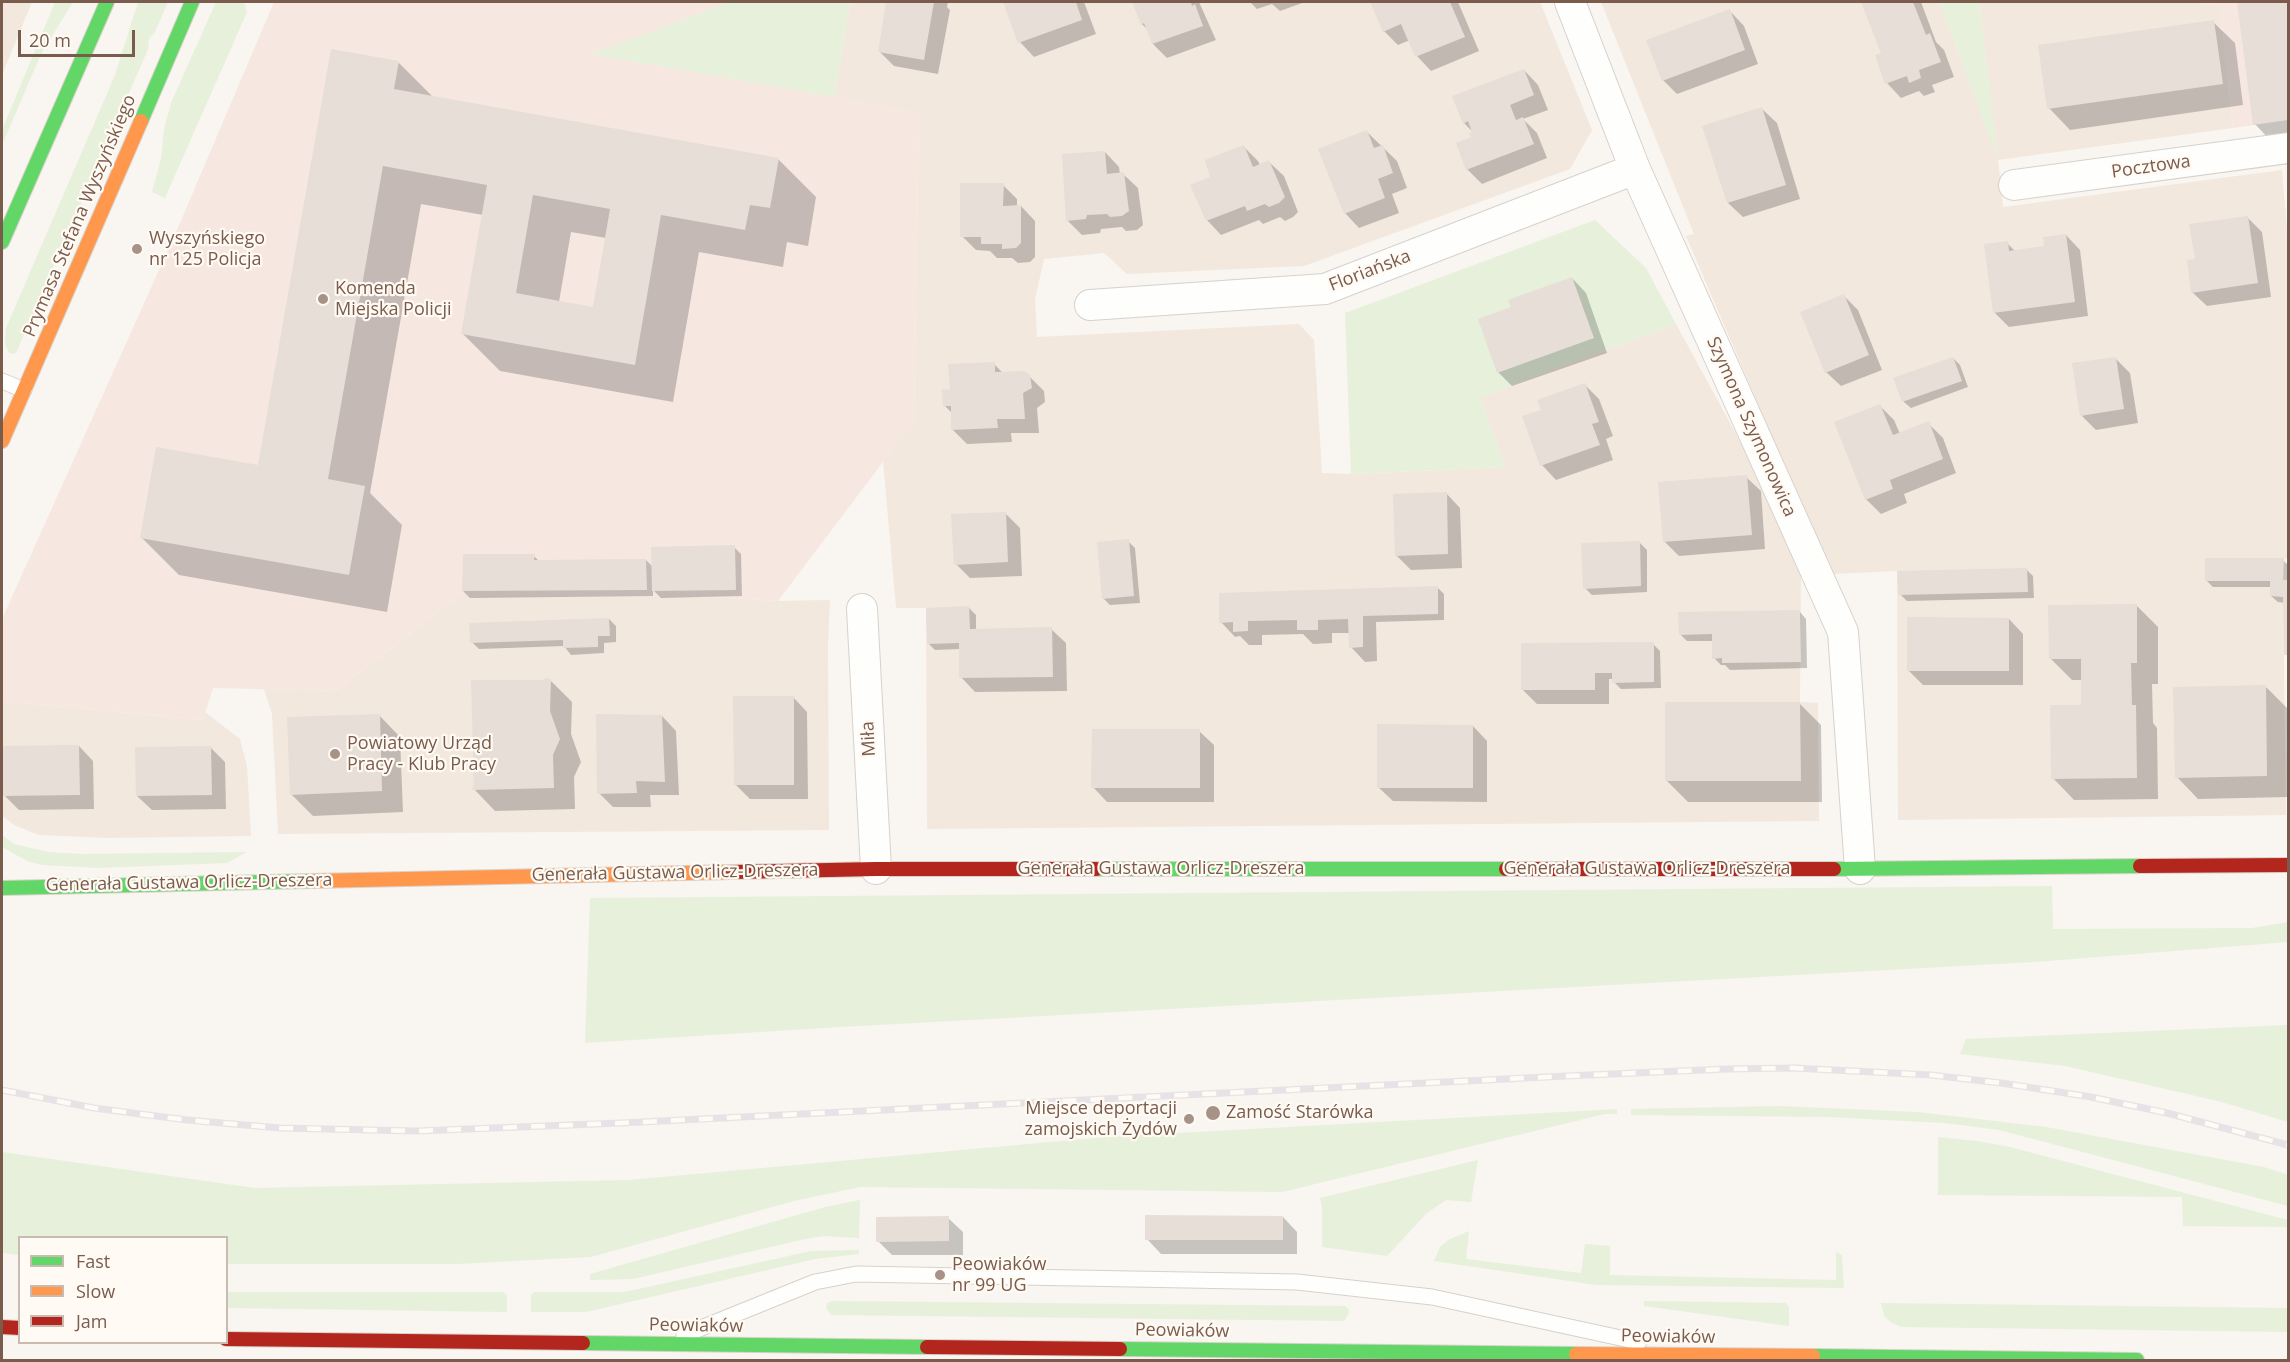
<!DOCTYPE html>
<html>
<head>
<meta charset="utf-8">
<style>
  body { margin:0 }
  #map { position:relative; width:2290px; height:1362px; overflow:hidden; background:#f9f5f0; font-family:"Open Sans",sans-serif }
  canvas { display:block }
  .frame { position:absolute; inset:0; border:3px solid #7a5c4d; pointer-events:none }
  .legend { position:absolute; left:18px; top:1236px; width:210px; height:108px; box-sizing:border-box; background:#fffaf3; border:2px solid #cabbb1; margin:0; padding:8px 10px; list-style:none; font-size:18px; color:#7a5c4d }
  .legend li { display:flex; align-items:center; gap:12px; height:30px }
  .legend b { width:30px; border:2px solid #cabbb1 }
  .scale { position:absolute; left:18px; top:30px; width:117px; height:27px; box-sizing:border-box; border:3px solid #7a5c4d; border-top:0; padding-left:8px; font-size:18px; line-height:21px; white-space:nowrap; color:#7a5c4d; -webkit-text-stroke:4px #fffaf3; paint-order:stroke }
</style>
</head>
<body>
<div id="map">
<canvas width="2290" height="1362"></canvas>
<div class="frame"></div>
<ul class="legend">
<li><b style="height:8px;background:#63d668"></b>Fast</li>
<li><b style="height:8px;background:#ff974d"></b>Slow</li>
<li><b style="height:8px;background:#b3261e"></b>Jam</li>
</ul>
<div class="scale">20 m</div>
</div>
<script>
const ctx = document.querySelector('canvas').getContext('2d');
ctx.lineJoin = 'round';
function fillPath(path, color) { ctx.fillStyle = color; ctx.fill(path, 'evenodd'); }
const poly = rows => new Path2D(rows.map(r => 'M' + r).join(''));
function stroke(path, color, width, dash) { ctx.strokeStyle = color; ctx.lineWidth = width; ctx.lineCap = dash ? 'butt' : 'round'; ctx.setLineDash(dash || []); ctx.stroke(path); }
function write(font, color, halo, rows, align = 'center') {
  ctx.font = font + ' "Open Sans",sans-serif'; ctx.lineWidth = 4.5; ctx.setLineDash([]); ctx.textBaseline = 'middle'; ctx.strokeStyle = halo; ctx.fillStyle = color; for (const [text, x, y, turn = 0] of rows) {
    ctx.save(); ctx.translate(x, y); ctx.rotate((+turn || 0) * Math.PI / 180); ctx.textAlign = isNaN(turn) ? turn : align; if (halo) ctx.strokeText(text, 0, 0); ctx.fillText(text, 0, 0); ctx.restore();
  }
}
fillPath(poly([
  [2,2,32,2,2,75],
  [850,2,1540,2,1592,130,1570,169,1304,266,1127,274,1104,253,1044,259,1035,299,1037,337,1299,324,1314,340,1322,473,1351,474,1505,467,1480,397,1676,324,1771,498,1801,574,1800,702,1818,703,1819,821,927,829,926,608,896,608,883,460,914,421,919,113,834,97],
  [1601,2,1940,2,1997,156,1979,2,2203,2,2204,5,2220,5,2233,128,1998,160,2003,207,2282,170,2288,242,2288,558,2284,559,2283,580,2286,815,1898,820,1897,571,1831,574,1686,236,1694,234],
  [459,596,693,596,778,601,830,600,828,646,829,830,278,834,272,714,264,689,336,691],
  [2,701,203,720,205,712,240,739,247,766,251,836,108,838,39,835,16,826,2,816]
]), '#f2e8de');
fillPath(poly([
  [274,2,731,2,592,54,919,112,914,421,778,601,693,596,459,596,336,691,213,688,203,720,2,701,2,619,177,230],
  [2203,2,2288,2,2288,120,2233,128,2220,5,2204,5]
]), '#f6e8e1');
fillPath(poly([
  [55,2,73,2,41,54,2,145,2,130],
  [138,2,168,2,154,34,150,37,148,43,149,47,16,353,10,354,5,344,6,328,115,75],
  [216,2,244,2,247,12,165,198,152,192,161,159,164,129,171,103],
  [731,2,850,2,834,97,591,54],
  [1940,2,1979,2,1998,160],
  [1595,220,1646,268,1676,324,1480,397,1505,467,1351,474,1345,313],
  [2,835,14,844,49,852,82,854,247,852,227,863,98,868,42,865,27,861,2,847],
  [2052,886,2053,929,2252,928,2288,922,2288,942,2035,962,841,1027,585,1043,590,898],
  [2288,1025,2288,1122,2222,1102,2065,1066,1960,1054,1966,1039],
  [1779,1106,1918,1112,2046,1127,2264,1167,2288,1175,2288,1206,1999,1130,1945,1123,1826,1117,1631,1115,1631,1109],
  [1617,1109,1617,1114,1605,1114,1282,1192,860,1187,794,1201,591,1257,457,1264,227,1264,226,1238,20,1238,19,1255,2,1253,2,1152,255,1188,629,1180,1106,1137],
  [1938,1137,1977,1141,2010,1147,2288,1220,2288,1227,2183,1226,2182,1197,1938,1195],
  [1478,1160,1471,1202,1446,1200,1427,1213,1387,1256,1322,1247,1322,1207,1320,1198],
  [860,1200,859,1238,824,1236,805,1239,633,1279,590,1280,590,1274,825,1207],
  [1469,1231,1466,1259,1581,1273,1585,1244,1610,1246,1610,1275,1836,1280,1836,1252,1842,1255,1844,1288,1596,1285,1434,1261,1440,1247,1448,1240],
  [859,1250,859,1254,815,1259,586,1312,531,1312,531,1295,534,1292,625,1292,811,1251],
  [227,1292,503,1292,507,1295,507,1312,227,1308],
  [832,1301,1345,1306,1349,1309,1348,1315,1344,1321,831,1315,826,1308,827,1303],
  [1644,1301,1786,1303,1789,1307,1789,1326,1644,1306],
  [1881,1303,2288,1308,2288,1332,1901,1327,1892,1323,1884,1316]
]), '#e7f0db');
fillPath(poly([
  [888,2,948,2,947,7,950,10,938,74,894,66,879,51],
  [1005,2,1084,2,1096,34,1034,57,1020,42],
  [1134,2,1199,2,1216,40,1167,58,1153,44,1148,30,1142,24],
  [1250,2,1305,2,1280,11,1272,4,1257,9],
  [1372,2,1458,2,1479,51,1431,71,1417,56,1410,40,1398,45,1384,31],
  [1863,2,1921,2,1936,42,1944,50,1954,77,1932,85,1935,92,1924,96,1919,91,1901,98,1887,83,1882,54],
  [2239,2,2288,2,2288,136,2269,139,2255,124],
  [1730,11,1744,26,1758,64,1677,94,1663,80],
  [2213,22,2235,43,2243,105,2070,130,2049,108],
  [398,62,434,98,778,159,816,197,808,246,787,242,783,267,699,252,673,402,500,371,462,333,483,215,421,204,370,493,402,525,387,612,179,575,141,537,260,467],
  [571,232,606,238,594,309,559,302],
  [1524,70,1538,85,1548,110,1523,119,1537,133,1547,158,1482,184,1467,169,1474,133,1464,123],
  [1762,109,1777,123,1800,199,1743,217,1728,203],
  [1367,132,1397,161,1407,188,1392,194,1399,213,1359,228,1345,213],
  [1244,147,1258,161,1260,165,1269,162,1284,176,1298,212,1293,217,1285,221,1280,217,1263,224,1259,220,1221,235,1207,220,1212,178],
  [1105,152,1119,167,1120,174,1123,174,1138,188,1143,225,1137,230,1126,231,1122,227,1101,229,1100,233,1082,235,1068,221],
  [1003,185,1017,199,1017,206,1021,206,1035,221,1035,257,1030,262,1018,263,1012,258,997,258,990,251,976,250,962,236],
  [2248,218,2262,232,2271,297,2207,306,2192,292],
  [2066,235,2080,250,2088,316,2009,327,1994,312,2007,243,2016,252,2045,248],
  [1572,278,1586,293,1607,353,1512,386,1498,372,1513,308],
  [1844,296,1858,310,1882,370,1841,386,1826,372],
  [1953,358,1960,365,1968,387,1911,408,1904,402,1895,379],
  [2116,359,2130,373,2138,423,2096,430,2082,416],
  [994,364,1003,373,1029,376,1044,391,1045,402,1037,408,1039,433,1011,433,1012,442,967,444,953,430,953,414,944,405,951,391],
  [1585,385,1599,399,1613,436,1606,439,1613,460,1556,480,1542,465,1543,410],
  [1879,405,1894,420,1900,434,1928,423,1943,438,1956,473,1904,494,1907,503,1881,514,1866,499],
  [1746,477,1761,491,1765,549,1679,556,1664,541],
  [1446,493,1460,508,1462,568,1411,570,1396,555],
  [1005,513,1020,528,1022,576,970,578,956,564],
  [1128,541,1135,548,1140,603,1110,605,1103,598],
  [1640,543,1647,550,1647,592,1592,595,1585,588],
  [734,547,741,554,742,596,661,598,653,590,653,596,470,598,463,591,534,556,539,561,646,560,653,567],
  [2283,560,2288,565,2288,657,2286,654,2285,603,2278,602,2271,596,2271,587,2213,587,2206,580],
  [2026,569,2033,576,2034,598,1907,601,1900,594],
  [1437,587,1444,594,1444,620,1376,622,1377,661,1365,662,1351,647,1350,633,1332,633,1332,643,1313,644,1303,634,1262,635,1262,645,1249,645,1240,636,1235,637,1221,622],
  [2136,605,2158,627,2158,684,2152,684,2153,723,2157,728,2158,799,2074,800,2053,778,2083,706,2082,680,2072,680,2051,659],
  [969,608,976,615,976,630,1051,629,1066,643,1067,691,975,692,961,677,960,649,935,650,928,643],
  [1800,612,1806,619,1807,668,1730,670,1725,665,1721,665,1714,658,1714,641,1687,641,1680,634],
  [609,619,616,626,616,642,604,643,604,653,571,655,564,646,479,649,472,642],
  [2009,619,2023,634,2023,685,1923,685,1908,670],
  [1653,644,1660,651,1661,688,1621,689,1614,682,1614,679,1609,679,1609,704,1537,704,1522,689],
  [550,680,572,702,571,734,581,762,574,777,575,809,495,811,474,789,473,681],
  [2265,686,2287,708,2288,797,2198,799,2177,777],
  [793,697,807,712,808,799,750,799,735,784],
  [1800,704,1821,725,1822,802,1688,802,1666,780],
  [379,715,400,737,403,812,313,816,291,794],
  [662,716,676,731,679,795,650,795,651,807,613,807,599,793],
  [1473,726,1487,741,1487,802,1393,801,1378,787],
  [1199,731,1214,745,1214,802,1107,802,1093,787],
  [79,746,93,761,94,809,19,810,4,795],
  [211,748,225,762,226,809,152,810,137,796],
  [1283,1217,1297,1232,1297,1254,1161,1254,1147,1239],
  [948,1218,963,1232,963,1255,892,1255,878,1241]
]), '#0003');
fillPath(poly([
  [886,2,934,2,924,60,878,52],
  [1003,2,1076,2,1082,20,1018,43],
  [1132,2,1191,2,1192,6,1195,4,1203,26,1152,44,1144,23,1141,25],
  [1370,2,1450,2,1465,37,1415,57,1401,24,1383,32],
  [1861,2,1913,2,1926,35,1930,33,1941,62,1919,70,1921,78,1909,83,1907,76,1885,84,1875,55,1881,53],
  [2237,2,2288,2,2288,120,2253,125],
  [1730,9,1745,50,1662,81,1646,40],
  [2214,20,2223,84,2047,109,2038,45],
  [331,49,399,61,394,89,779,158,770,208,750,205,745,230,661,215,635,365,461,334,487,185,383,166,328,479,365,486,349,575,140,538,156,447,258,465],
  [533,195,610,209,593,307,516,293],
  [1524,69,1534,95,1510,105,1516,120,1523,117,1534,144,1466,170,1456,143,1471,137,1469,133,1472,132,1468,121,1463,124,1452,96],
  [1762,107,1786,185,1727,203,1702,126],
  [1367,130,1374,148,1383,145,1393,173,1378,179,1385,198,1344,214,1318,149],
  [1244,145,1253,167,1269,160,1285,197,1279,203,1269,207,1265,204,1247,211,1245,206,1206,221,1190,185,1210,177,1205,160],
  [1105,151,1107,174,1124,172,1129,211,1122,216,1110,217,1107,214,1087,215,1086,219,1066,221,1062,154],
  [960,183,1004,183,1003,206,1021,205,1021,243,1016,248,1002,249,1002,244,981,244,981,237,960,237],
  [2248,216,2258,283,2191,293,2187,260,2195,259,2189,224],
  [2066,234,2075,302,1993,313,1984,244,2008,241,2009,251,2044,246,2043,237],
  [1572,277,1594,338,1497,373,1478,319,1511,307,1508,300],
  [1844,294,1869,355,1825,373,1800,312],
  [1953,357,1962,381,1902,402,1893,378],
  [2116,357,2124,409,2080,416,2072,363],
  [995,362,995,372,1024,371,1030,375,1032,388,1023,393,1025,419,997,419,998,428,951,430,951,406,943,406,942,389,950,390,948,364],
  [1585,383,1599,422,1592,424,1600,445,1540,466,1522,416,1541,410,1537,400],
  [1880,404,1893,435,1929,421,1943,459,1890,480,1893,489,1865,500,1834,422],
  [1747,475,1752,535,1663,542,1658,482],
  [1447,492,1448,554,1395,556,1393,494],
  [1006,512,1008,562,954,565,951,514],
  [1129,539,1134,596,1102,599,1097,542],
  [1640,541,1641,586,1583,589,1581,543],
  [735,545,736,590,652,591,651,547],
  [463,554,535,554,534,560,646,559,647,590,462,591],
  [2205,558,2284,558,2283,580,2288,580,2288,655,2284,655,2283,597,2270,596,2270,581,2205,581],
  [2027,568,2028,592,1898,595,1897,571],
  [1438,586,1438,614,1363,616,1363,647,1349,648,1348,619,1318,620,1318,630,1297,630,1297,620,1248,621,1248,631,1233,632,1233,622,1219,623,1219,593],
  [2137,604,2137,663,2131,663,2132,705,2136,705,2137,778,2051,779,2050,705,2081,705,2081,659,2049,659,2048,605],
  [969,606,970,629,1052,627,1053,677,959,678,959,643,927,644,926,608],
  [1800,610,1801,662,1722,663,1722,658,1712,659,1712,634,1679,635,1678,612],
  [1907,617,2009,618,2009,671,1907,671],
  [609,618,610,636,598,636,598,647,563,648,563,640,470,643,469,623],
  [1654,642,1654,682,1612,683,1612,673,1595,673,1595,690,1521,690,1521,643],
  [545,678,551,679,550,711,560,739,553,755,554,788,472,790,474,783,471,680,544,680],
  [2266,685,2267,776,2175,778,2173,687],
  [733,696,794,696,794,785,734,785],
  [1665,702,1800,702,1801,781,1665,781],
  [380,714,382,791,290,795,287,717],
  [596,714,662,715,665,782,636,781,637,793,597,794],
  [1377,724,1473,725,1473,788,1377,788],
  [1092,729,1200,729,1200,788,1091,788],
  [79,745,80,795,3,796,2,746],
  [211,746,212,795,136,796,135,747],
  [1145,1215,1283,1216,1283,1240,1145,1240],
  [949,1216,949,1241,876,1242,876,1217]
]), '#e6ded7');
const lane = poly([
  [2,381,24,390],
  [684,1335,815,1282,856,1274,1297,1282,1432,1297,1639,1342]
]);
const street = poly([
  [1570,2,1635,169,1843,632,1860,869],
  [2014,185,2288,148],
  [1090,305,1325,289,1635,169],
  [862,609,876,869]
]);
const fast = poly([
  [141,121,192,2],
  [2,242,107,2],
  [1096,869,1506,869],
  [1834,869,2140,866],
  [2,888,312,881],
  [583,1343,927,1347],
  [1120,1349,1576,1354],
  [1813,1356,2137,1360]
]);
const slow = poly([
  [2,441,141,121],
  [312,881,733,872],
  [1576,1354,1813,1356]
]);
const jam = poly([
  [2140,866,2288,865],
  [1506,869,1834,869],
  [733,872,876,869,1096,869],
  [2,1327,20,1328],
  [226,1339,583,1343],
  [927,1347,1120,1349]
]);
stroke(lane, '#d7d1cb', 17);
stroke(street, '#d7d1cb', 32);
stroke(fast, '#d9d2cb', 16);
stroke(slow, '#d9d2cb', 16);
stroke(jam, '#d9d2cb', 16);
stroke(lane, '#fefefd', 15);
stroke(street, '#fefefd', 30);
stroke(fast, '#63d668', 14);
stroke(slow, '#ff974d', 14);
stroke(jam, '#b3261e', 14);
const rail = poly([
  [2,1090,94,1108,187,1120,280,1128,417,1131,621,1123,1566,1076,1727,1069,1794,1068,1931,1075,2001,1083,2091,1097,2167,1113,2288,1145]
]);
stroke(rail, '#e6e3e7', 7);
stroke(rail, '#fffaf3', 4.5, [14]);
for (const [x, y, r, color] of [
  [137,249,6,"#a69286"],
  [323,299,6,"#a69286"],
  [335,754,6,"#a69286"],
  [1213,1113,8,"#a69286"],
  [1189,1119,6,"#a69286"],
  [940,1275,6,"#a69286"]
]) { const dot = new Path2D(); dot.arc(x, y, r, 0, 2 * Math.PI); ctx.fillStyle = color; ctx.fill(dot); stroke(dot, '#fffaf3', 2); }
write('18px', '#7a5c4d', '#fffaf3', [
  ["Pocztowa",2151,167,-8],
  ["Prymasa Stefana Wyszyńskiego",80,216,-67],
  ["Floriańska",1370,271,-21],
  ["Szymona Szymonowica",1751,427,66],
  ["Miła",869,739,-93],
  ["Generała Gustawa Orlicz-Dreszera",1161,869],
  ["Generała Gustawa Orlicz-Dreszera",1647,869],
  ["Generała Gustawa Orlicz-Dreszera",675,873,-1],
  ["Generała Gustawa Orlicz-Dreszera",189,883,-1],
  ["Peowiaków",696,1326,1],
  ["Peowiaków",1182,1331,1],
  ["Peowiaków",1668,1337,1]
]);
write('18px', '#7a5c4d', '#fffaf3', [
  ["Wyszyńskiego",149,239],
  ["nr 125 Policja",149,260],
  ["Komenda",335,289],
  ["Miejska Policji",335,310],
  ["Powiatowy Urząd",347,744],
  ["Pracy - Klub Pracy",347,765],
  ["Miejsce deportacji",1177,1109,"right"],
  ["zamojskich Żydów",1177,1130,"right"],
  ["Zamość Starówka",1226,1113],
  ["Peowiaków",952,1265],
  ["nr 99 UG",952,1286]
], 'left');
</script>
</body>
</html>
